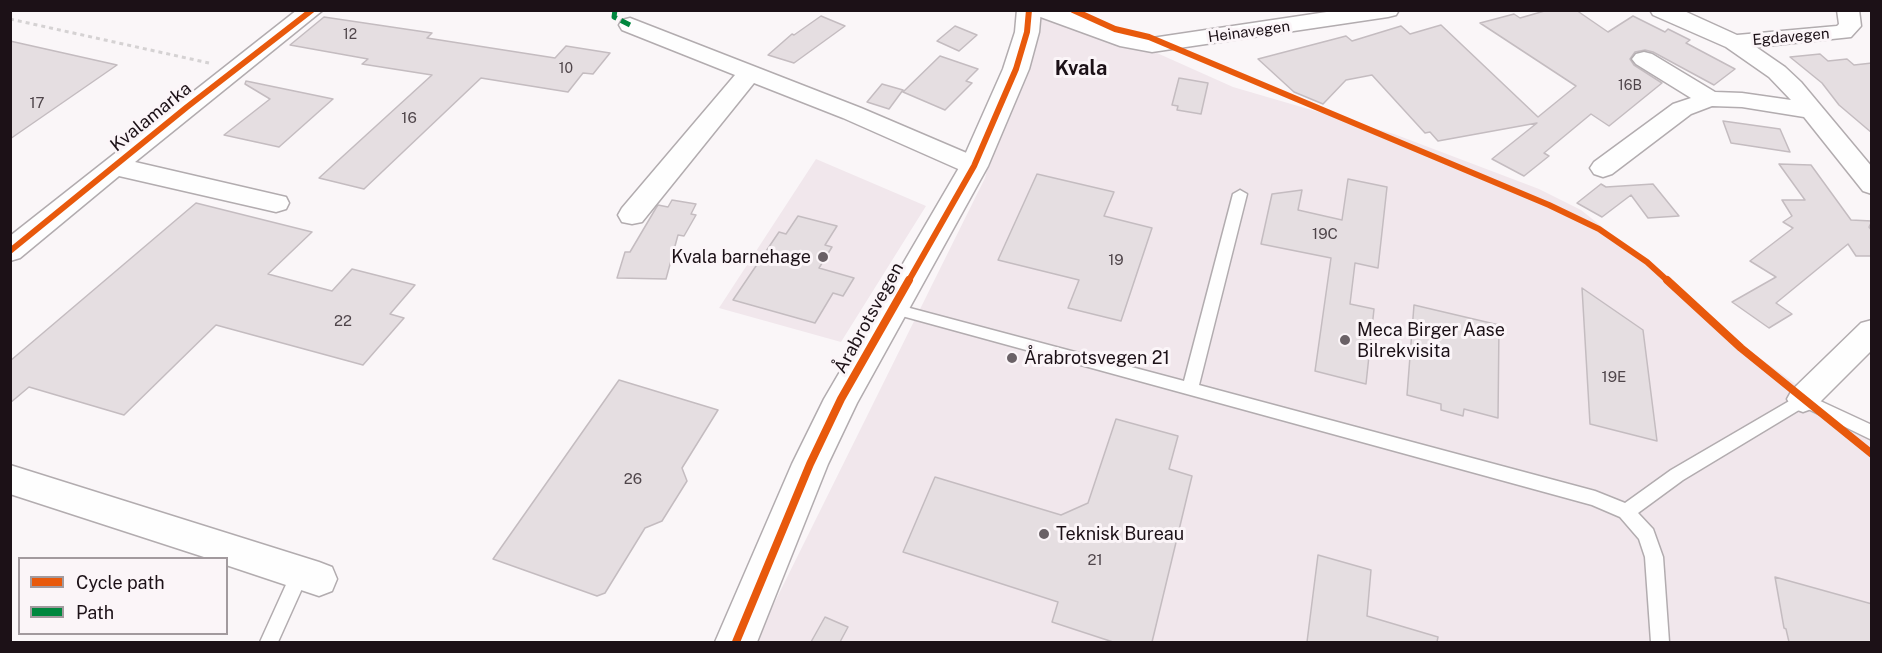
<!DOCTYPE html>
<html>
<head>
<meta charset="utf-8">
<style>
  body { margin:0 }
  #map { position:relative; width:1882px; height:653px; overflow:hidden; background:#faf6f8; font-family:"Public Sans",sans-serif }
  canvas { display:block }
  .frame { position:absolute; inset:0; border:12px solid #1c1117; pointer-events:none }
  .legend { position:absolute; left:18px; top:557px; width:210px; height:78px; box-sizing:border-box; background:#fbf5f8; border:2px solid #a29a9e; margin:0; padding:8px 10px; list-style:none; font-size:18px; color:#1c1117 }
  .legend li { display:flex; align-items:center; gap:12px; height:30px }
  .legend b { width:30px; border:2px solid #a29a9e }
</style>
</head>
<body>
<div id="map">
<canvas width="1882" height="653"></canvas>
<div class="frame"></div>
<ul class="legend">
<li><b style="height:8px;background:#e8590c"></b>Cycle path</li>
<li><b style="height:8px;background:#00873e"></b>Path</li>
</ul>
</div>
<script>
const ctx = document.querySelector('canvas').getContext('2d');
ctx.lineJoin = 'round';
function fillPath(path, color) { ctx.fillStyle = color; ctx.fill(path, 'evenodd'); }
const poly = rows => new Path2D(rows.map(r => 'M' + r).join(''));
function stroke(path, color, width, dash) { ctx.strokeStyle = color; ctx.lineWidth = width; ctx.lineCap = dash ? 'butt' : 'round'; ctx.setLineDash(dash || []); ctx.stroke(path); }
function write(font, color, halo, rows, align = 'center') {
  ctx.font = font + ' "Public Sans",sans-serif'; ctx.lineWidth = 6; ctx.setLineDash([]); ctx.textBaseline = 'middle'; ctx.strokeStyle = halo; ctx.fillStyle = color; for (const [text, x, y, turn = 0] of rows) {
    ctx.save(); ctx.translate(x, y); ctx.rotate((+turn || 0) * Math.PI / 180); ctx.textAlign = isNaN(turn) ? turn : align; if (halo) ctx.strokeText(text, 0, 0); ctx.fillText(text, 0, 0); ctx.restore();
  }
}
fillPath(poly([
  [1030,11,1063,11,1233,87,1394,134,1539,189,1581,210,1667,279,1747,349,1804,390,1871,435,1871,642,755,642,985,178,1008,81],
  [816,159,926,206,841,342,719,308]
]), '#f1e7ec');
const building = poly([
  [1548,10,1576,10,1608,32,1633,16,1665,32,1668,29,1690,40,1686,43,1735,69,1714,85,1653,52,1645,50,1635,52,1630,59,1634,65,1662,83,1609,126,1591,114,1544,153,1549,156,1524,176,1492,159,1537,123,1438,141,1430,132,1425,133,1372,75,1346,80,1323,104,1294,92,1258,59,1346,36,1352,41,1401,26,1410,34,1441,25,1538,117,1576,86,1480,23,1514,14,1520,18,1548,10],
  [821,16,845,26,794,63,768,55,792,34,794,35,821,16],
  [324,17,432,33,427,38,555,58,566,46,610,53,593,74,583,73,568,92,481,78,364,189,319,178,432,75,362,64,368,59,290,45,324,17],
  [955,26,977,35,959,51,937,41,955,26],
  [10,41,117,65,10,139,10,41],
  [1820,54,1828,61,1847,59,1854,65,1872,63,1872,133,1839,105,1822,83,1790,57,1820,54],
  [940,56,978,69,966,81,972,83,945,110,903,92,940,56],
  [1179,78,1208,83,1201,114,1177,110,1178,106,1172,105,1179,78],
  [246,81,333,99,279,147,224,135,270,99,245,84,246,81],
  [882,84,903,90,889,109,867,102,882,84],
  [1723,121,1780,129,1790,152,1731,143,1723,121],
  [1779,164,1811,165,1851,220,1872,221,1869,227,1872,231,1872,256,1856,256,1848,244,1776,303,1792,314,1769,328,1732,302,1776,277,1750,261,1793,228,1783,222,1792,216,1782,200,1805,200,1779,164],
  [1037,174,1114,192,1104,216,1152,228,1121,321,1068,308,1079,280,998,260,1037,174],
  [1348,179,1387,187,1378,268,1355,263,1350,304,1374,309,1366,384,1315,371,1331,258,1261,244,1272,194,1302,190,1298,210,1342,220,1348,179],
  [1601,184,1606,187,1653,184,1679,216,1648,218,1631,195,1602,217,1577,203,1601,184],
  [672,200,696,204,691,214,696,215,684,236,678,235,666,279,617,278,625,252,630,252,656,208,658,205,668,207,672,200],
  [196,203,312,232,268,274,332,291,352,269,415,285,390,314,404,318,363,365,216,325,124,415,29,387,10,403,10,361,196,203],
  [798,216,837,226,825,245,832,247,819,268,854,278,843,296,833,293,815,323,733,300,779,232,786,234,798,216],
  [1582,288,1643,330,1657,441,1590,424,1582,288],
  [1414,305,1499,325,1498,418,1464,409,1463,416,1441,410,1441,404,1407,395,1414,305],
  [619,380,718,410,682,468,687,481,662,521,645,528,605,593,597,596,493,559,619,380],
  [1116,419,1178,436,1169,469,1192,476,1152,642,1113,642,1052,622,1058,602,903,552,935,477,1061,515,1088,503,1116,419],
  [1318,555,1371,570,1367,616,1438,637,1437,642,1307,642,1318,555],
  [1775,577,1872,604,1872,642,1789,642,1786,629,1784,628,1775,577],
  [825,617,848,627,840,642,811,642,825,617]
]);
fillPath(building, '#e5dee1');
stroke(building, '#c4bcc0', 1.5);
const service = poly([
  [1240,190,1247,194,1199,385,1595,491,1625,503,1671,470,1803,393,1872,425,1872,440,1804,407,1683,480,1638,513,1653,529,1663,557,1669,642,1651,642,1645,557,1639,539,1620,517,1592,505,891,313,886,312,884,308,886,304,891,303,1184,381,1233,194,1240,190],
  [300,565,306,567,309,573,278,642,260,642,294,567,300,565]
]);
const minor = poly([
  [297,10,323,10,135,162,286,197,289,203,286,209,276,212,119,176,20,258,10,261,10,236,297,10],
  [1032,10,1069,10,1133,35,1152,38,1340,10,1399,10,1396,15,1388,17,1152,52,1120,46,1035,15,1032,10],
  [1650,10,1682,10,1737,35,1837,26,1839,24,1837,10,1859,10,1861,26,1851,37,1756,47,1785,67,1801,82,1872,167,1872,194,1863,191,1804,117,1742,107,1712,106,1691,114,1612,174,1603,177,1594,174,1590,168,1594,162,1673,104,1691,98,1636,64,1632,59,1636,54,1644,52,1652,54,1715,92,1742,93,1791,100,1769,77,1726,47,1653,15,1650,10],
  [630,18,861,108,983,160,987,166,983,172,974,174,965,172,843,118,754,83,642,222,632,224,622,222,618,215,622,208,735,75,622,30,619,25,622,20,630,18],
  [1872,320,1872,350,1814,408,1803,412,1792,408,1787,399,1792,390,1861,323,1872,320],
  [10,465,319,562,332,567,337,579,332,591,319,596,226,565,226,558,207,558,10,494,10,465]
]);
const secondary = poly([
  [1017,10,1041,10,1039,32,1029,69,988,166,857,403,828,464,757,642,715,642,792,464,824,399,960,166,1003,69,1015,32,1017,10]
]);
stroke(service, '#b2acaf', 3);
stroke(minor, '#b2acaf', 3);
stroke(secondary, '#b2acaf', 3);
stroke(poly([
  [10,19,209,63]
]), '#d5d2d3', 3, [4, 4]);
fillPath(service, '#fefefe');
fillPath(minor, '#fefefe');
fillPath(secondary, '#fefefe');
stroke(poly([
  [615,10,614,17,630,25]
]), '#00873e', 5, [10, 5]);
stroke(poly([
  [1073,10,1115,29,1149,37,1549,205,1599,229,1647,262,1669,282],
  [10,251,187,107,312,10],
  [908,282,974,166,1016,69,1027,32,1029,10]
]), '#e8590c', 6);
stroke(poly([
  [1667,280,1741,348,1872,454],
  [736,642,810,464,841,399,909,280]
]), '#e8590c', 8);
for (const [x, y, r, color] of [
  [823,257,6,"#6a6166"],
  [1345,340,6,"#6a6166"],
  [1012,358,6,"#6a6166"],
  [1044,534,6,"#6a6166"]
]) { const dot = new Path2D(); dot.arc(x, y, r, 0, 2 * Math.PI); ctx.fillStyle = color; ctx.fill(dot); stroke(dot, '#fbf5f8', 2); }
write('14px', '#4f454a', null, [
  ["12",350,35],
  ["10",566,69],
  ["16B",1630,86]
]);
write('15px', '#1c1117', '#fbf5f8', [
  ["Heinavegen",1249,32,-8],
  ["Egdavegen",1791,37,-5]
]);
write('15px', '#4f454a', null, [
  ["17",37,103],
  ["16",409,118],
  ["19C",1325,234],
  ["19",1116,260],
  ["22",343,321],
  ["19E",1614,377],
  ["26",633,479],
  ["21",1095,560]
]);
write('18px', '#1c1117', '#fbf5f8', [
  ["Kvalamarka",151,117,-39],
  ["Årabrotsvegen",869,318,-61]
]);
write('18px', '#1c1117', '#fbf5f8', [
  ["Kvala barnehage",811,257,"right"],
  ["Meca Birger Aase",1357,330],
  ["Bilrekvisita",1357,351],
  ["Årabrotsvegen 21",1024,358],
  ["Teknisk Bureau",1056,534]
], 'left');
write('bold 20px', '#1c1117', '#fbf5f8', [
  ["Kvala",1081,69]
]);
</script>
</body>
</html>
